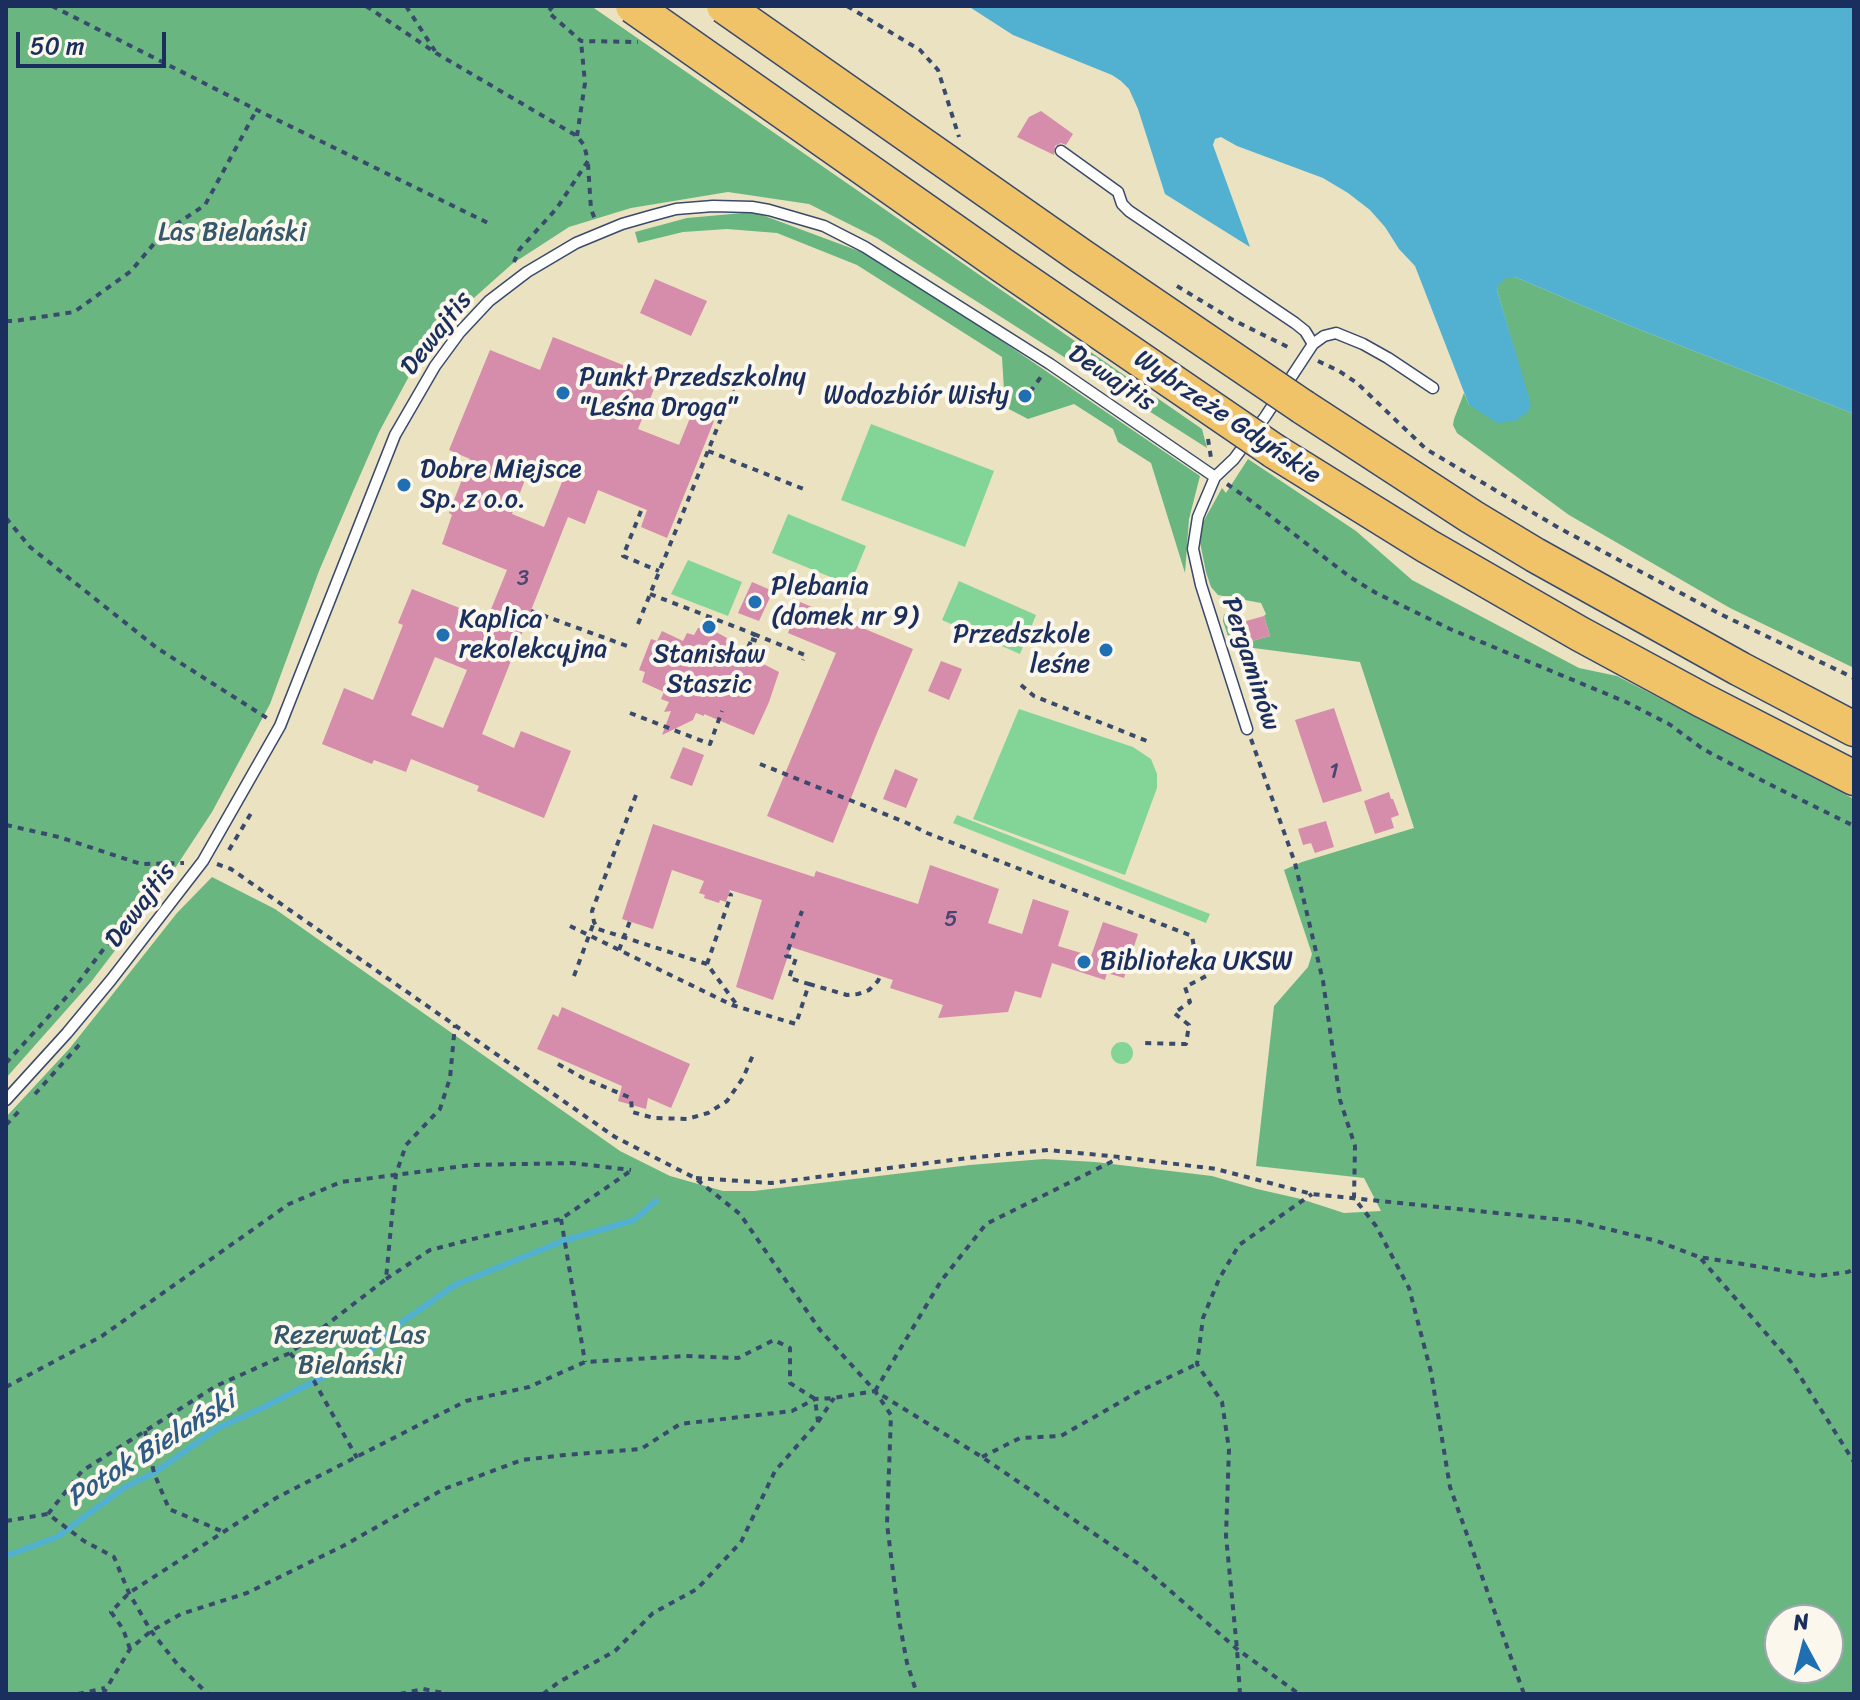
<!DOCTYPE html>
<html>
<head>
<meta charset="utf-8">
<style>
  body { margin:0 }
  #map { position:relative; width:1860px; height:1700px; overflow:hidden; background:#eae2c0; font-family:Sriracha,sans-serif }
  canvas { display:block }
  .frame { position:absolute; inset:0; border:8px solid #1b2f5e; pointer-events:none }
  .north { position:absolute; left:1764px; top:1604px; width:80px; height:80px; box-sizing:border-box; background:#fbf7ec; border:2px solid #a1a7b3; border-radius:50%; rotate:353deg; font-size:22px; font-weight:700; line-height:32px; text-align:center; color:#1b2f5e }
  .north::after { content:''; display:block; margin:auto; width:28px; height:36px; background:#1f6fb2; clip-path:polygon(50% 0,100% 100%,50% 72%,0 100%) }
  .scale { position:absolute; left:16px; top:32px; width:150px; height:36px; box-sizing:border-box; border:4px solid #1b2f5e; border-top:0; padding-left:10px; font-size:24px; line-height:28px; white-space:nowrap; color:#1b2f5e; -webkit-text-stroke:6px #fbf7ec; paint-order:stroke }
</style>
</head>
<body>
<div id="map">
<canvas width="1860" height="1700"></canvas>
<div class="frame"></div>
<div class="north">N</div>
<div class="scale">50 m</div>
</div>
<script>
const ctx = document.querySelector('canvas').getContext('2d');
ctx.lineJoin = 'round';
function fillPath(path, color) { ctx.fillStyle = color; ctx.fill(path, 'evenodd'); }
const poly = rows => new Path2D(rows.map(r => 'M' + r).join(''));
function stroke(path, color, width, dash) { ctx.strokeStyle = color; ctx.lineWidth = width; ctx.lineCap = dash ? 'butt' : 'round'; ctx.setLineDash(dash || []); ctx.stroke(path); }
function write(font, color, halo, rows, align = 'center') {
  ctx.font = font + ' Sriracha,sans-serif'; ctx.lineWidth = 8; ctx.setLineDash([]); ctx.textBaseline = 'middle'; ctx.strokeStyle = halo; ctx.fillStyle = color; for (const [text, x, y, turn = 0] of rows) {
    ctx.save(); ctx.translate(x, y); ctx.rotate((+turn || 0) * Math.PI / 180); ctx.textAlign = isNaN(turn) ? turn : align; if (halo) ctx.strokeText(text, 0, 0); ctx.fillText(text, 0, 0); ctx.restore();
  }
}
fillPath(poly([
  [871,424,994,471,965,547,841,500],
  [788,514,866,546,850,585,772,553],
  [688,560,742,582,728,616,671,594],
  [959,581,1036,615,1020,654,942,620],
  [1019,709,1133,747,1151,759,1157,774,1157,788,1125,875,973,819],
  [957,815,1210,914,1206,923,953,823],
  '1111 1053a11 11 0 1 1 22 0a11 11 0 1 1-22 0Z'
]), '#82d597');
fillPath(poly([
  [6,6,591,6,1202,429,1207,448,877,238,809,204,728,192,631,208,569,227,512,264,457,313,414,367,379,432,351,496,319,571,270,704,212,812,158,894,91,982,6,1078],
  [754,212,883,260,1200,476,1189,519,1185,573,1151,463,1118,442,1113,429,1074,404,1028,419,1005,407,1002,357,857,265,777,233,727,229,683,232,638,243,635,232,687,218],
  [1506,277,1515,277,1628,325,1854,414,1854,668,1730,608,1569,515,1457,433,1453,425,1454,419,1464,393,1469,405,1530,404,1497,290,1498,284],
  [1248,459,1356,531,1412,580,1579,668,1617,676,1854,799,1854,1694,6,1694,6,1117,70,1048,177,913,212,877,275,909,620,1151,670,1176,723,1191,754,1191,970,1165,1044,1159,1095,1162,1212,1176,1257,1189,1301,1199,1344,1213,1381,1211,1364,1178,1256,1166,1274,1006,1308,967,1312,954,1284,870,1302,862,1414,828,1360,662,1231,645,1223,621,1224,614,1236,612,1240,616,1242,621,1246,621,1252,641,1270,636,1264,616,1266,614,1261,603,1218,595,1211,587,1206,572,1200,542,1202,524,1222,488,1226,493],
  [1780,1620,1828,1620,1828,1668,1780,1668]
]), '#69b680');
fillPath(poly([
  [968,6,1854,6,1854,414,1628,325,1515,277,1507,277,1499,284,1497,290,1531,404,1528,412,1515,421,1497,423,1469,405,1415,266,1399,249,1385,227,1370,210,1348,193,1323,178,1237,146,1221,137,1215,139,1213,145,1250,247,1165,194,1138,109,1129,89,1121,81,1112,75,1013,35]
]), '#52b1d1');
stroke(poly([
  [6,1556,57,1537,125,1487,154,1473,218,1428,262,1408,364,1356,402,1322,455,1285,563,1241,634,1220,656,1201]
]), '#52b1d1', 6);
fillPath(poly([
  [1041,111,1073,134,1066,145,1061,143,1055,146,1054,155,1017,137,1029,117],
  [655,279,707,301,691,336,640,313],
  [553,337,658,379,638,429,679,445,692,413,714,421,667,538,641,527,647,510,598,490,585,524,568,517,482,734,514,748,521,731,571,751,544,818,477,791,479,786,411,759,406,772,374,760,372,764,322,744,344,688,373,700,403,625,398,623,412,589,487,619,507,570,442,544,452,515,449,513,470,459,449,450,490,350,540,370],
  [531,464,564,477,544,527,512,514],
  [435,657,467,670,443,728,411,715],
  [752,582,773,591,759,621,738,613],
  [800,602,913,649,877,733,833,843,767,816,836,653,788,633],
  [1264,616,1270,636,1252,641,1246,621],
  [707,627,727,638,725,643,727,640,734,649,779,672,769,702,754,735,704,714,704,716,696,713,693,720,662,735,671,711,664,712,669,702,661,699,664,692,642,682,645,672,639,670,651,639,657,641,662,631,683,641,687,633,694,635,698,628],
  [941,661,962,669,949,700,928,691],
  [1334,708,1362,791,1323,803,1295,720],
  [683,747,704,755,692,786,670,778],
  [895,769,918,779,906,808,883,799],
  [1389,792,1391,799,1393,799,1399,815,1391,818,1394,828,1375,834,1364,801],
  [1326,821,1334,847,1315,853,1311,843,1303,845,1298,829],
  [653,824,814,877,816,871,918,904,930,865,999,889,988,923,1022,934,1033,899,1069,911,1058,946,1091,956,1103,922,1138,934,1124,978,1107,973,1105,980,1052,963,1041,998,1015,991,1008,1012,938,1018,943,1005,890,988,893,980,791,947,773,1000,736,987,762,900,730,890,726,902,720,900,719,903,704,898,705,895,699,893,704,881,672,870,653,929,622,919],
  [562,1007,690,1064,671,1108,648,1098,646,1109,618,1101,622,1086,537,1049,553,1014,558,1017]
]), '#d68cab');
const service = poly([
  [1061,151,1118,192,1122,204,1129,211,1295,323,1305,331,1313,344],
  [1247,729,1201,585,1193,549,1198,517,1215,477,1234,459,1265,417,1313,344,1324,336,1336,333,1363,344,1388,358,1433,388],
  [6,1100,67,1033,111,980,203,861,280,726,395,435,435,366,460,332,489,301,527,272,576,243,622,224,650,216,676,209,713,206,752,207,769,210,824,226,865,247,1050,364,1215,477]
]);
const trunk = poly([
  [1303,407,1472,517,1535,555,1740,669,1854,729],
  [1274,451,1427,546,1580,634,1702,700,1854,778]
]);
stroke(service, '#3a4a6d', 13);
stroke(trunk, '#3a4a6d', 37);
stroke(poly([
  [52,6,257,110,488,223],
  [366,6,436,53,577,136,584,145,588,161,557,208,519,250,514,262],
  [406,6,435,51],
  [553,6,548,12,581,41,638,42],
  [847,6,920,50,938,70,959,137],
  [577,136,585,83,581,41],
  [588,164,591,209,596,222],
  [1177,286,1233,320,1292,349],
  [6,321,14,321,74,312,131,271,163,233,205,205,256,111],
  [1318,361,1339,371,1357,383,1426,449,1559,528,1720,614,1854,678],
  [1030,392,1043,374],
  [1208,439,1211,458],
  [708,451,806,490],
  [1227,484,1247,498,1350,577,1376,593,1450,629,1626,702,1669,724,1703,749,1765,782,1854,826],
  [641,511,623,556,659,571],
  [6,518,30,547,157,648,270,720],
  [650,594,754,634,740,666],
  [531,611,630,647],
  [638,624,735,384],
  [754,634,805,655,803,660],
  [751,639,760,642],
  [1021,685,1034,696,1147,741],
  [630,713,710,744,722,711],
  [1251,739,1295,863,1323,981,1340,1100,1355,1146,1354,1198,1376,1226,1409,1288,1431,1372,1450,1487,1524,1694],
  [760,764,907,823,927,833,1192,936,1194,947,1201,959,1211,964,1210,974,1185,987,1190,1002,1174,1013,1189,1025,1186,1044,1140,1043],
  [636,795,592,911,594,922,598,929,707,964,737,1005],
  [6,825,59,837,141,864,184,863],
  [229,850,253,810],
  [217,864,231,869,615,1137,695,1178,740,1214,820,1330,875,1391,891,1415,887,1524,899,1620,907,1663,917,1694],
  [570,926,732,1005,796,1024,809,984,789,978,796,958,786,956,802,911],
  [619,950,630,921],
  [707,964,731,895,729,894],
  [574,976,594,922],
  [809,984,847,995,858,994,869,990,878,981,880,976],
  [6,1063,71,992,168,864],
  [558,1064,583,1078,631,1098,632,1112,654,1118,687,1119,708,1113,727,1101,743,1078,753,1055],
  [35,1094,80,1044],
  [6,1125,21,1109],
  [696,1178,771,1183,968,1158,1048,1150,1120,1157,1216,1169,1312,1194,1575,1221,1657,1241,1699,1257,1817,1276,1848,1272,1854,1269],
  [561,1219,585,1362],
  [1701,1259,1791,1362,1854,1462],
  [386,1279,430,1250,481,1237,561,1219,629,1172],
  [290,1353,314,1381,357,1458],
  [6,1387,102,1336,289,1204,341,1182,472,1165,572,1163,631,1170],
  [875,1391,941,1281,986,1224,1119,1158],
  [145,1431,154,1473,169,1509,224,1532],
  [982,1457,1020,1438,1061,1436,1138,1392,1197,1364],
  [48,1514,82,1471,216,1386,290,1353,386,1279,396,1174,406,1145,440,1109,450,1078,455,1025],
  [6,1521,48,1514,84,1541,114,1557,129,1593,151,1631,178,1665,208,1694],
  [130,1649,123,1629,111,1612,129,1593,276,1498,466,1401,529,1387,585,1362,686,1356,738,1358,774,1340,790,1348,790,1383,815,1399,818,1422],
  [78,1694,105,1688],
  [103,1694,130,1649,151,1631,181,1614,247,1593,343,1546,444,1489,522,1460,565,1455,641,1449,680,1424,792,1411,815,1399,834,1398,875,1391,982,1457,1143,1567,1237,1649,1299,1694],
  [400,1694,423,1689,449,1694],
  [543,1694,559,1682,615,1651,653,1613,697,1589,741,1542,775,1471,818,1422,834,1398],
  [1240,1694,1237,1649,1226,1536,1229,1449,1222,1402,1197,1364,1203,1318,1219,1279,1239,1245,1312,1194]
]), '#3a4a6d', 4, [6, 6]);
stroke(service, '#fff', 10);
stroke(trunk, '#f0c369', 34);
const trunkBridge = poly([
  [633,6,1002,265,1274,451],
  [724,6,1081,256,1303,407]
]);
stroke(trunkBridge, '#3a4a6d', 37, []);
stroke(trunkBridge, '#f0c369', 34);
for (const [x, y, r, color] of [
  [563,393,8,"#1f6fb2"],
  [1025,396,8,"#1f6fb2"],
  [404,485,8,"#1f6fb2"],
  [755,602,8,"#1f6fb2"],
  [709,627,8,"#1f6fb2"],
  [443,635,8,"#1f6fb2"],
  [1106,650,8,"#1f6fb2"],
  [1084,962,8,"#1f6fb2"]
]) { const dot = new Path2D(); dot.arc(x, y, r, 0, 2 * Math.PI); ctx.fillStyle = color; ctx.fill(dot); stroke(dot, '#fbf7ec', 3); }
write('22px', '#4a4671', null, [
  ["3",523,579],
  ["1",1334,772],
  ["5",951,920]
]);
write('26px', '#35586c', '#fbf7ec', [
  ["Las Bielański",232,233],
  ["Rezerwat Las",350,1336],
  ["Bielański",350,1366]
]);
write('26px', '#1b2f5e', '#fbf7ec', [
  ["Dewajtis",437,334,-52],
  ["Dewajtis",1111,379,34],
  ["Wybrzeże Gdyńskie",1227,418,34],
  ["Pergaminów",1250,664,72],
  ["Dewajtis",141,906,-53]
]);
write('26px', '#1b2f5e', '#fbf7ec', [
  ["Punkt Przedszkolny",579,378],
  ["\"Leśna Droga\"",579,408],
  ["Wodozbiór Wisły",1009,396,"right"],
  ["Dobre Miejsce",420,470],
  ["Sp. z o.o.",420,500],
  ["Plebania",771,587],
  ["(domek nr 9)",771,617],
  ["Kaplica",459,620],
  ["rekolekcyjna",459,650],
  ["Przedszkole",1090,635,"right"],
  ["leśne",1090,665,"right"],
  ["Stanisław",709,655,"center"],
  ["Staszic",709,685,"center"],
  ["Biblioteka UKSW",1100,962]
], 'left');
write('italic 28px', '#2e5c86', '#fbf7ec', [
  ["Potok Bielański",152,1450,-32]
]);
</script>
</body>
</html>
